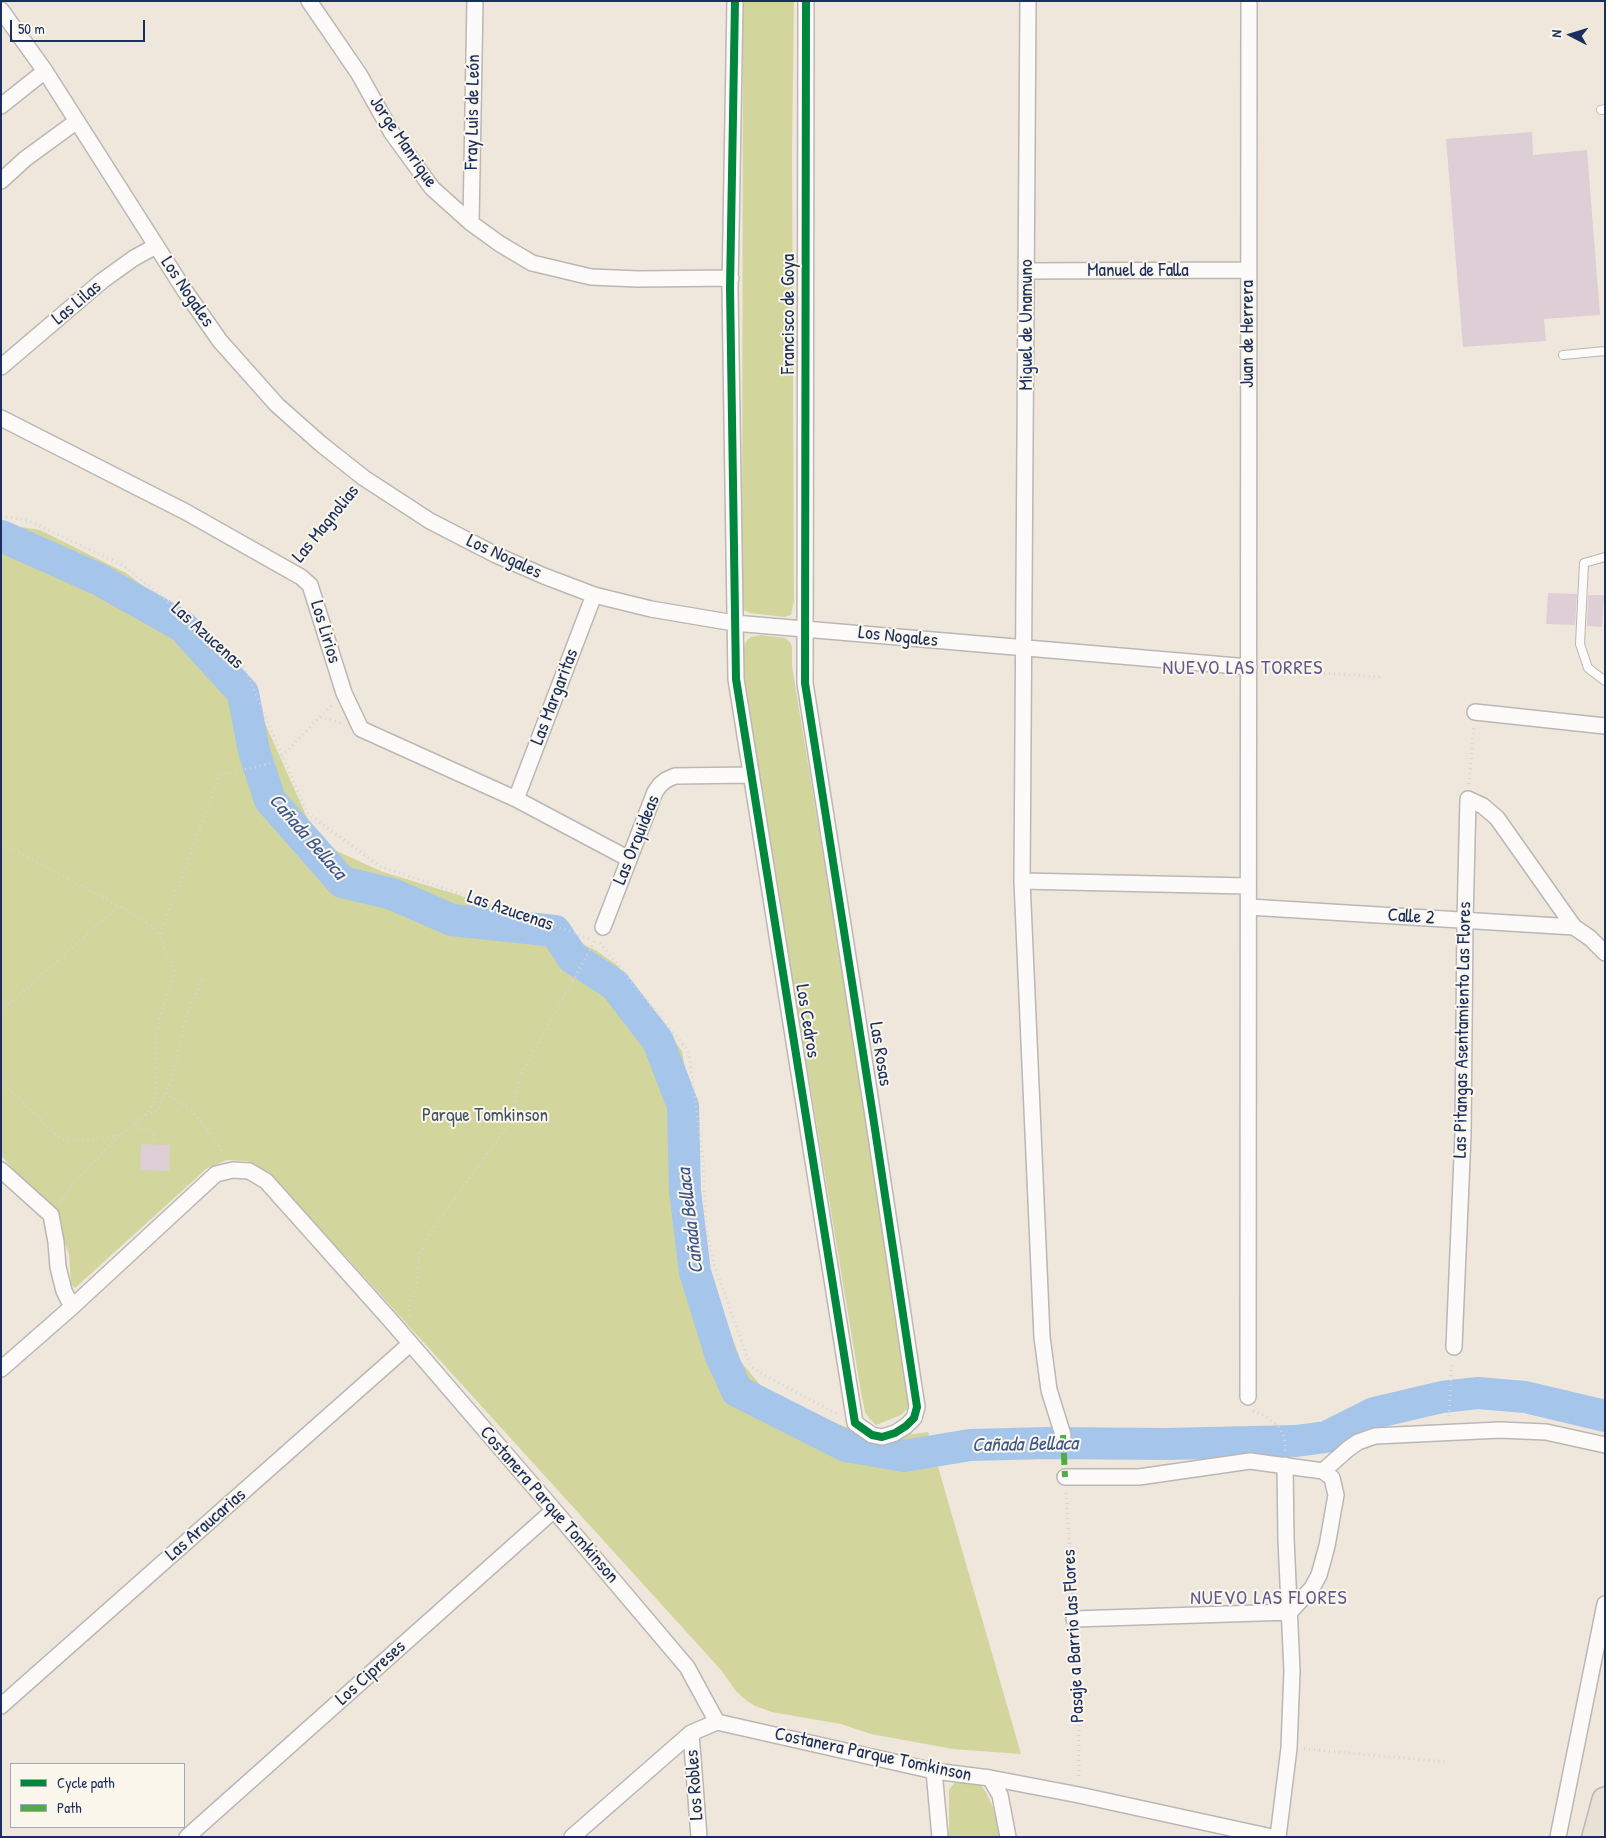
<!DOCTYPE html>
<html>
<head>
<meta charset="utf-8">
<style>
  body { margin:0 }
  #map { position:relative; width:1606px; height:1838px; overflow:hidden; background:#efe7dc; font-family:"Patrick Hand",sans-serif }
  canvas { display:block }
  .frame { position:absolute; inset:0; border:2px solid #1b2f5e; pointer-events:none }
  .legend { position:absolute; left:10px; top:1763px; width:175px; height:65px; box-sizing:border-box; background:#fbf7ec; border:1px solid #a1a7b3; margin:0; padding:6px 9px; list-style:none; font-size:15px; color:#1b2f5e }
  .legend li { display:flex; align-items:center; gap:10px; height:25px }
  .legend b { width:25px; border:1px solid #a1a7b3 }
  .north { position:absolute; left:1546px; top:10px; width:50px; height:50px; -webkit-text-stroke:4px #fbf7ec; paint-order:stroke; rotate:275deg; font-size:14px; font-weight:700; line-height:20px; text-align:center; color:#1b2f5e }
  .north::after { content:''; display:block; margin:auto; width:18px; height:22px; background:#1b2f5e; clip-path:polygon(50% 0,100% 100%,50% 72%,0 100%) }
  .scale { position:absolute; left:10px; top:20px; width:135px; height:22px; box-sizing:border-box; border:2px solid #1b2f5e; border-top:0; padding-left:6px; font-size:15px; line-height:18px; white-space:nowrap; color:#1b2f5e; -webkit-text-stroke:4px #fbf7ec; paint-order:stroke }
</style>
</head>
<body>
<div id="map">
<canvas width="1606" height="1838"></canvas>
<div class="frame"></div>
<ul class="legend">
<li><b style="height:6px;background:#00873e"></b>Cycle path</li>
<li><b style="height:6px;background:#52ab49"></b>Path</li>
</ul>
<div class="north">N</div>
<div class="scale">50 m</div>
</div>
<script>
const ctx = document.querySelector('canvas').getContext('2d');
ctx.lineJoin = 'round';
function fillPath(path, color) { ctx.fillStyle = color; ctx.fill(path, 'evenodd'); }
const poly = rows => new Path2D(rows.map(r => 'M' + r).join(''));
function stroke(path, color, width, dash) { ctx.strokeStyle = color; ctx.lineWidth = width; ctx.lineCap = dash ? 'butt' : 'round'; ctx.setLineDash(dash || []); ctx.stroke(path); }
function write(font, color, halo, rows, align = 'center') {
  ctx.font = font + ' "Patrick Hand",sans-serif'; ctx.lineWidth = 4; ctx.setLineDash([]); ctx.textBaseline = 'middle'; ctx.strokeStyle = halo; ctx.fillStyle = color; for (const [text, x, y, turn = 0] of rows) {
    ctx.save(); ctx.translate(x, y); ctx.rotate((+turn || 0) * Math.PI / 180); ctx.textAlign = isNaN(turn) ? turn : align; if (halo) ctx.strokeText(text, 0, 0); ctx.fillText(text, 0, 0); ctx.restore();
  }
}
fillPath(poly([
  [743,1,794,1,792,154,794,601,791,615,785,617,750,613,744,610,742,604],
  [1,524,40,530,126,573,182,616,240,667,313,831,332,849,383,872,524,915,597,951,618,966,682,1051,694,1122,697,1198,702,1251,741,1362,762,1387,812,1414,859,1432,906,1435,928,1432,1021,1754,953,1749,871,1734,841,1724,772,1712,755,1706,747,1701,736,1691,721,1670,348,1259,269,1175,247,1161,227,1160,206,1169,75,1288,71,1284,69,1254,54,1216,1,1155],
  [761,635,785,638,790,642,792,647,792,666,911,1392,910,1406,901,1415,876,1425,869,1418,865,1412,861,1392,741,669,743,651,746,641,751,637],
  [966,1779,980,1784,986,1792,1002,1827,1004,1837,949,1837,949,1790,955,1782]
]), '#d2d59c');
stroke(poly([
  [1,536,98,579,182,626,243,693,254,751,270,800,342,882,392,894,452,920,555,931,573,958,615,985,658,1041,683,1106,685,1191,695,1272,721,1356,737,1391,846,1446,904,1456,970,1445,1048,1443,1165,1444,1296,1441,1326,1437,1374,1413,1442,1397,1478,1393,1525,1397,1605,1416]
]), '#a5c5eb', 32);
fillPath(poly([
  [1532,132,1533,155,1587,150,1600,315,1544,319,1546,341,1463,347,1446,139],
  [1548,593,1577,594,1575,625,1546,624],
  [1588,595,1604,595,1602,627,1587,626],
  [141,1144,170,1145,169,1171,140,1170]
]), '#ddcfd5');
const service = poly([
  [1601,110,1605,109],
  [1563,355,1605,351],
  [1605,557,1584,563,1580,644,1588,668,1605,681]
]);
const minor = poly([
  [309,1,359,74,392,133,432,188,471,223,500,244,532,263,591,277,638,279,731,278],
  [735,1,730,288,736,679,855,1423,872,1435,882,1437,895,1433,906,1426,914,1418,917,1407,873,1116,805,683,806,1],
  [1028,1,1022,881,1042,1337,1049,1390,1063,1435],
  [1,10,45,71,185,291,220,341,277,405,321,444,364,478,430,521,496,555,544,576,594,595,651,609,734,623,1249,667],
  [1,106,45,71],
  [1,181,25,159,77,121],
  [471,223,475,1],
  [1027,271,1248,270],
  [1,367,102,281,134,258,156,246],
  [1,418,186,512,301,577,310,585,344,693,361,729,516,799,629,859],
  [1475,712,1605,726],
  [516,799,594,595],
  [1022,881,1248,886],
  [1249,907,1574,927],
  [603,927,655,792,660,785,666,780,675,776,751,775],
  [1,1170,51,1215,56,1242,58,1267,64,1291,72,1307],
  [1454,1347,1463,1134,1465,921,1468,799,1483,806,1497,818,1574,927,1590,938,1605,953],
  [1,1369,72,1307,216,1174,233,1170,249,1171,266,1181,392,1322,554,1510,687,1667,717,1722,934,1771,990,1778,1079,1795,1272,1837],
  [1248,1397,1249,1],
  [1323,1471,1348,1449,1358,1442,1375,1436,1500,1430,1546,1432,1605,1445],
  [1065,1477,1139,1477,1250,1461,1323,1471,1332,1478,1336,1495,1327,1546,1319,1575,1312,1588,1290,1612],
  [1074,1619,1290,1612],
  [1,1706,410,1344],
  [691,1733,699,1837],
  [934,1771,940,1837],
  [990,1778,1000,1795,1008,1837],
  [187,1837,554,1510],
  [572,1837,691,1733,717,1722],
  [1278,1837,1289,1748,1292,1671,1286,1539,1285,1465],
  [1558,1837,1605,1604]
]);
const trunk = poly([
  [1595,1837,1605,1800]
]);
stroke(service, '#bab7b4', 10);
stroke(minor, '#bab7b4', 18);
stroke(trunk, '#bab7b4', 28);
stroke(poly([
  [1,516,27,520,124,566,193,622,244,667,307,813,381,867,539,920,592,940],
  [297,559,354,490],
  [1264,669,1380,677],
  [320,717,332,705],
  [1469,784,1474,728],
  [1,843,119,906],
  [600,943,685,1047,689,1055,703,1159,706,1227,713,1262,751,1367,773,1380,837,1414],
  [1,1011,119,906,153,927,160,935,220,775,276,762,320,717,341,723],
  [1,1081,61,1139,92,1140,121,1135,146,1115,153,1104,157,1090,155,1045,159,1020,174,977,173,969,160,935],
  [166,1093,191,1110,212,1135,224,1156],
  [146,1115,153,1113,159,1107,172,1079,186,1018,203,976],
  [135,1123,136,1127,139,1129,150,1129,154,1135,154,1141],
  [59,1203,78,1178,120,1135],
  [409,1316,410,1299,417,1289,419,1257,427,1237,511,1121,519,1078,595,941],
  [1253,1411,1267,1417,1280,1428,1284,1436,1285,1451],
  [1449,1416,1452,1362],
  [1066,1493,1073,1604],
  [1075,1635,1079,1712,1079,1779],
  [1304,1749,1448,1762]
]), '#d6d5d5', 3, [1, 4]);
stroke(service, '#fdfbfa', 8);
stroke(minor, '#fdfbfa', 15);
stroke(trunk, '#e8e2d6', 25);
stroke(poly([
  [1063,1435,1065,1477]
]), '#52ab49', 6, [12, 6]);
stroke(poly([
  [735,1,730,288,736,679,855,1423,872,1435,882,1437,895,1433,906,1426,914,1418,917,1407,873,1116,805,683,806,1]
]), '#00873e', 8);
write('19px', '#1b2f5e', '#fbf7ec', [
  ["Fray Luis de León",473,112,-89],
  ["Jorge Manrique",403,142,56],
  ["Manuel de Falla",1138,271],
  ["Los Nogales",187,292,56],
  ["Las Lilas",77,303,-40],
  ["Francisco de Goya",789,314,-90],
  ["Miguel de Unamuno",1027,325,-90],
  ["Juan de Herrera",1248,334,-90],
  ["Las Magnolias",326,524,-51],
  ["Los Nogales",504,557,25],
  ["Los Lirios",325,632,73],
  ["Las Azucenas",207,636,42],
  ["Los Nogales",898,637,6],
  ["Las Margaritas",555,697,-69],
  ["Las Orquideas",637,840,-68],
  ["Las Azucenas",510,911,19],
  ["Calle 2",1411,917,4],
  ["Los Cedros",807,1021,81],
  ["Las Pitangas Asentamiento Las Flores",1463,1030,-89],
  ["Las Rosas",880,1054,81],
  ["Costanera Parque Tomkinson",549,1505,49],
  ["Las Araucarias",206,1525,-41],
  ["Pasaje a Barrio las Flores",1074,1636,-93],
  ["Los Cipreses",371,1673,-42],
  ["Costanera Parque Tomkinson",873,1755,12],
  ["Los Robles",695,1785,-94]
]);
write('19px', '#435560', '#fbf7ec', [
  ["Parque Tomkinson",485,1116]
]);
ctx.letterSpacing = '1px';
write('20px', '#60598d', '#fbf7ec', [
  ["NUEVO LAS TORRES",1243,669],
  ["NUEVO LAS FLORES",1269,1599]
]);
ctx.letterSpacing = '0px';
write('italic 20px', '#3b588a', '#fbf7ec', [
  ["Cañada Bellaca",307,837,49],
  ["Cañada Bellaca",691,1221,-97],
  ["Cañada Bellaca",1025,1445,-1]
]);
</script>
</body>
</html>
